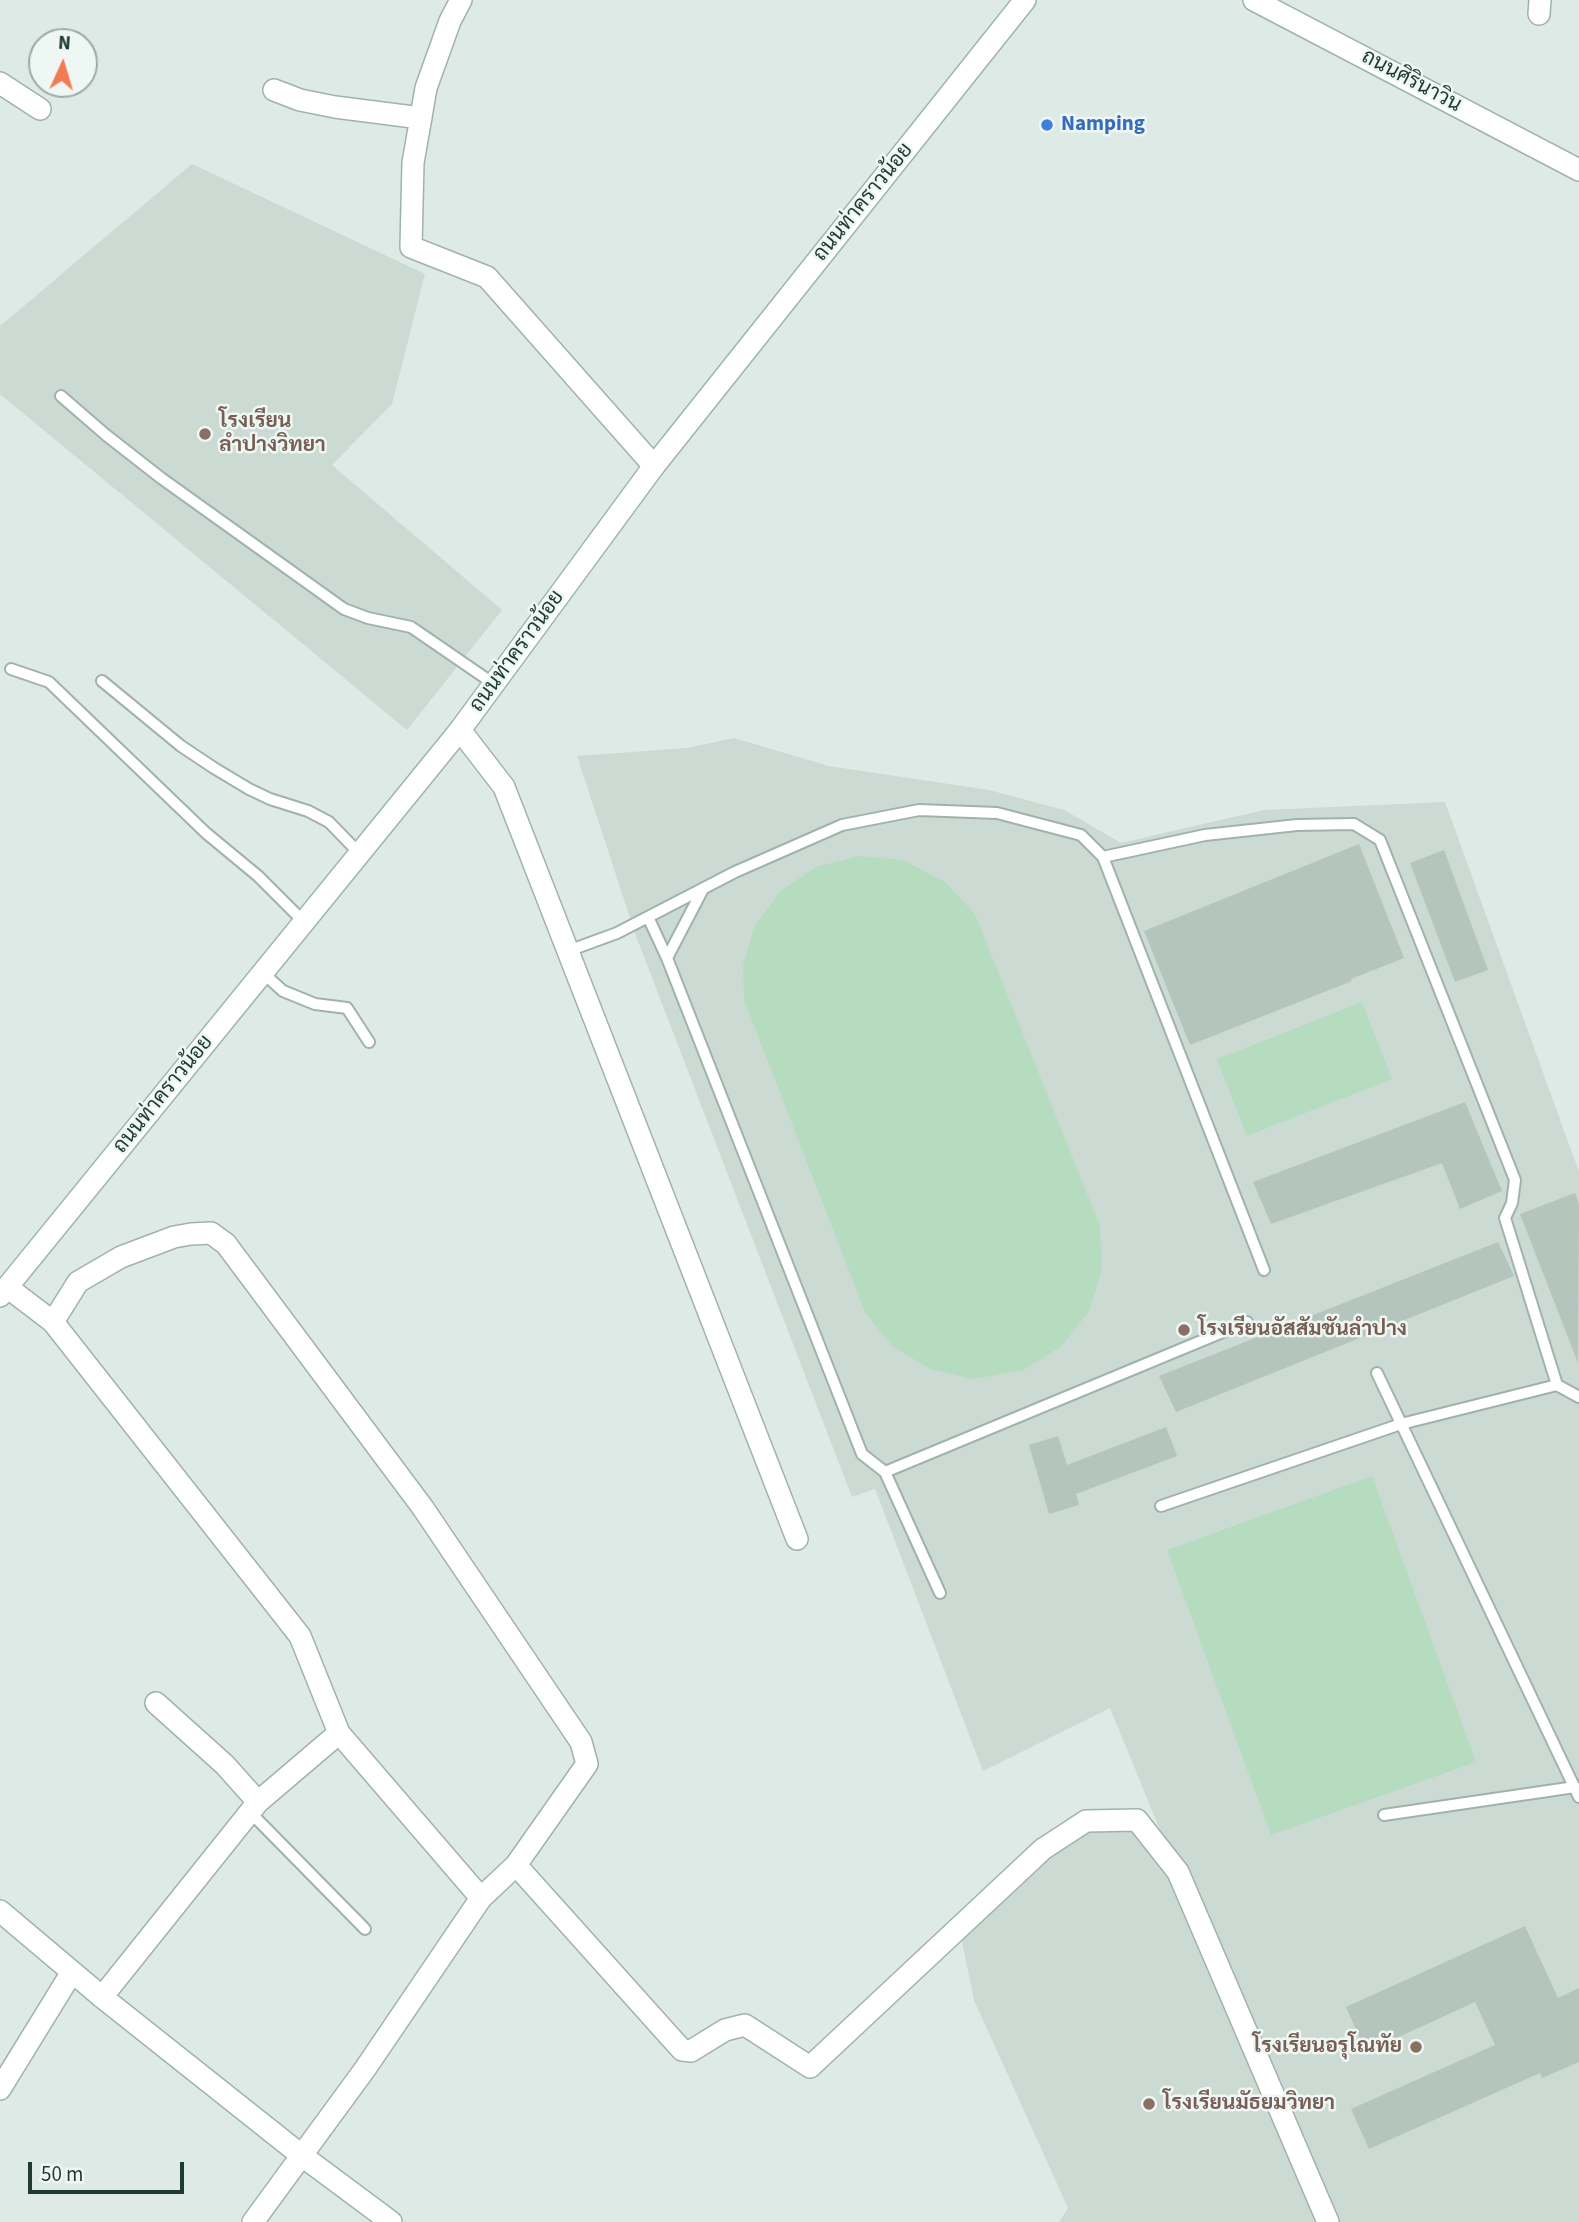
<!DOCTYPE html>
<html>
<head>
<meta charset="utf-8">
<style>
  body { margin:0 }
  #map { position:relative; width:1579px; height:2222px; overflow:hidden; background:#deeae5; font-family:"Source Sans 3",sans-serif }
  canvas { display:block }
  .north { position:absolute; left:28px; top:28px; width:70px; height:70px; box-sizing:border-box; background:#eef7f3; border:2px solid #9baba6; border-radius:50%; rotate:4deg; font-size:19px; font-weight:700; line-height:28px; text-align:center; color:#1f3a33 }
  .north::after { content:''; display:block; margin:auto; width:24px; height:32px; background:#f47a52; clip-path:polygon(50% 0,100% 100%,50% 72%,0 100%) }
  .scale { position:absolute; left:28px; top:2162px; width:156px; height:32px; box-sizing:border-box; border:4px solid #1f3a33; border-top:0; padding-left:9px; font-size:21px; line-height:24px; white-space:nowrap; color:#1f3a33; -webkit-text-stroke:5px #eef7f3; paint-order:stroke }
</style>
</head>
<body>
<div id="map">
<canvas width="1579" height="2222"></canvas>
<div class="north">N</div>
<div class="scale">50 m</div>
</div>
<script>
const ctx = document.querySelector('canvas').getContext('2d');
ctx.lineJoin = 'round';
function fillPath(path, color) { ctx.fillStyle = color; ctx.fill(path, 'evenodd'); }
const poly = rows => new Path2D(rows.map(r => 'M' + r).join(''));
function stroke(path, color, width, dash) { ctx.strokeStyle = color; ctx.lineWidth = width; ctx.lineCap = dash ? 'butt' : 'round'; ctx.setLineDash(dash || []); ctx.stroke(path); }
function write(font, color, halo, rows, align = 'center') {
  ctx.font = font + ' "Source Sans 3",Sarabun,sans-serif'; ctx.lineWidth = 5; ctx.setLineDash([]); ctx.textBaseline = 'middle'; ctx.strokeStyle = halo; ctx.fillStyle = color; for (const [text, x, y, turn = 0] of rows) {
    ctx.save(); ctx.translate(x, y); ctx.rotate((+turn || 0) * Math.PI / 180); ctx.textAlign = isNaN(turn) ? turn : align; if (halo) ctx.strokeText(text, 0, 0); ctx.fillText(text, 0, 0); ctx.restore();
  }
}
fillPath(poly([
  [192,164,425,274,392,404,332,465,502,610,407,730,0,394,0,326],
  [734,738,829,766,989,790,1064,810,1121,843,1264,810,1445,802,1579,1172,1579,2222,1059,2222,1068,2208,974,2000,959,1927,1086,1821,1137,1820,1176,1869,1110,1708,983,1771,875,1489,852,1497,636,936,577,756,687,748]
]), '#ccdad4');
fillPath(poly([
  [859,856,903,860,945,882,975,914,1100,1226,1102,1270,1089,1311,1062,1346,1023,1370,974,1379,930,1369,892,1346,865,1312,744,1000,743,967,754,927,780,891,816,867],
  [1362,1002,1392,1079,1247,1136,1217,1059],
  [1372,1476,1476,1762,1271,1835,1167,1550]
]), '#b6dcc0');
fillPath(poly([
  [1359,844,1404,958,1351,979,1352,981,1190,1045,1144,931],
  [1444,850,1488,970,1455,982,1410,863],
  [1465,1102,1502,1191,1460,1209,1442,1163,1271,1224,1253,1182],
  [1575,1193,1579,1204,1578,1363,1520,1214],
  [1498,1242,1514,1276,1176,1412,1159,1376],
  [1166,1427,1177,1456,1076,1494,1079,1505,1049,1514,1029,1445,1058,1436,1067,1465],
  [1525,1926,1558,1998,1579,1988,1579,2062,1542,2078,1540,2073,1369,2149,1351,2109,1495,2045,1475,2002,1366,2052,1346,2007]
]), '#b4c5be');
const lane = poly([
  [61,396,106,435,161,478,344,609,368,618,411,627,494,684],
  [11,669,49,682,206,833,258,876,304,922],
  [102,681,181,746,214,768,249,789,270,799,308,811,329,822,360,854],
  [1103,857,1205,835,1297,825,1354,824,1380,840,1515,1180,1512,1203,1505,1218,1557,1385],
  [703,889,667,958,862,1454,885,1472,940,1593],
  [648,917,667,958],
  [568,951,617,933,735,872,842,825,919,810,997,813,1081,835,1103,857,1264,1270],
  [263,973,283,991,315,1004,347,1008,369,1042],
  [1377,1373,1579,1797],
  [885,1472,1247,1322],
  [1161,1506,1401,1424,1557,1385,1579,1397],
  [250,1812,365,1929],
  [1384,1815,1575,1787]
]);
const street = poly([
  [461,0,450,21,426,88,413,163,411,247,487,277,654,466],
  [1254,0,1579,170],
  [1539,14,1540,0],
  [0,83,40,109],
  [274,90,300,100,335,107,421,118],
  [460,730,504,787,797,1539],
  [7,1287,53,1322,78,1282,121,1257,174,1237,191,1234,211,1233,226,1244,423,1508,581,1742,587,1764,516,1865,481,1898,365,2069,253,2222],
  [53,1322,300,1636,339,1733,481,1898],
  [156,1703,225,1765,258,1802],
  [516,1865,682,2050,691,2051,725,2030,745,2025,810,2067,1043,1849,1086,1821,1137,1820,1178,1872,1328,2222],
  [102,1997,258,1802,339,1733],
  [0,2089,72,1972]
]);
const secondary = poly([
  [0,1296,460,730,654,466,1025,0],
  [0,1911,102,1997,301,2155,391,2222]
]);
stroke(lane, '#a1b2ac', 14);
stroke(street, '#a1b2ac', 24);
stroke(secondary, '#9db6ad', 24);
stroke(lane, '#fff', 10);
stroke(street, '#fff', 21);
stroke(secondary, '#fff', 21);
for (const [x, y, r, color] of [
  [1047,125,7,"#3f7fe0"],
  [205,434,7,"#8d6e63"],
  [1184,1330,7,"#8d6e63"],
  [1416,2047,7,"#8d6e63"],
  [1149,2104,7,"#8d6e63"]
]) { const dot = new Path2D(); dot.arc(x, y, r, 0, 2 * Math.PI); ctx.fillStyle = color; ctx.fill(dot); stroke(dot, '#eef7f3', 2.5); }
write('21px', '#1f3a33', '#eef7f3', [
  ["ถนนศิรินาวิน",1411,82,28],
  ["ถนนท่าคราวน้อย",864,203,-51],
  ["ถนนท่าคราวน้อย",518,652,-54],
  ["ถนนท่าคราวน้อย",164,1095,-51]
]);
write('bold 21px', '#366cbe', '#eef7f3', [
  ["Namping",1061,125]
], 'left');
write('bold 21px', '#785e54', '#eef7f3', [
  ["โรงเรียน",219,422],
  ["ลำปางวิทยา",219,446],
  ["โรงเรียนอัสสัมชันลำปาง",1198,1330],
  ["โรงเรียนอรุโณทัย",1402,2047,"right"],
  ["โรงเรียนมัธยมวิทยา",1163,2104]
], 'left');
</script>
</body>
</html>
